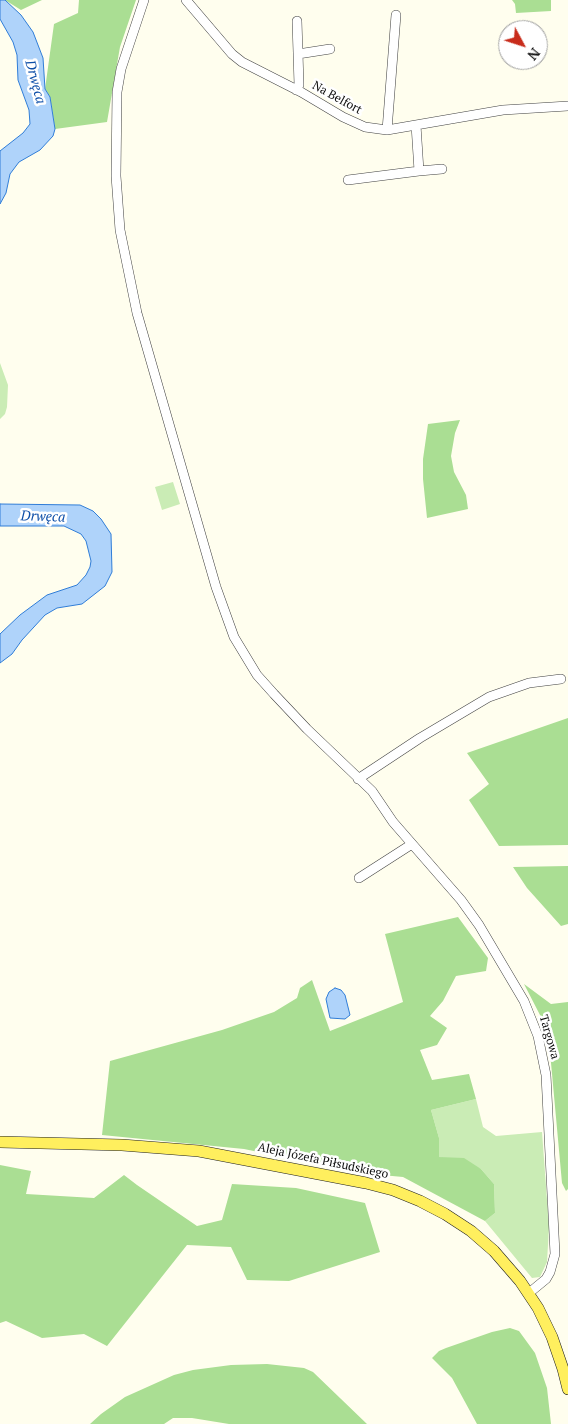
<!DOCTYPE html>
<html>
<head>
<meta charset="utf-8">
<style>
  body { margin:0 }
  #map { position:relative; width:568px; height:1424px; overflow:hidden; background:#fffeee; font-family:"PT Serif",serif }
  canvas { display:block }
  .north { position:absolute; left:498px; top:20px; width:50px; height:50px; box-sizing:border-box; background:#fff; border:1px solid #9f9f9f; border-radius:50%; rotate:130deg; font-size:14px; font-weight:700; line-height:20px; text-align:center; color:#0e0e0e }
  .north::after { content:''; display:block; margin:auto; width:18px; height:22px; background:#c82c1b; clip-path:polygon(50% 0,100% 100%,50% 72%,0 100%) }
</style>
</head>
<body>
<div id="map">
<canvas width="568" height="1424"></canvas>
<div class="north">N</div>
</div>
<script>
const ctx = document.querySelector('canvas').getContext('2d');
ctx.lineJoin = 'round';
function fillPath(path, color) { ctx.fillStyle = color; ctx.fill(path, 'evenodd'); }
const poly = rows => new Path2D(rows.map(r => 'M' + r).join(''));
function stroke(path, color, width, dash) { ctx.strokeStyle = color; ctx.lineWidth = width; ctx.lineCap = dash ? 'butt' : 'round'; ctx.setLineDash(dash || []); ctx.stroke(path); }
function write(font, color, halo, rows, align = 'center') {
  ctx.font = font + ' "PT Serif",serif'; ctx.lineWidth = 5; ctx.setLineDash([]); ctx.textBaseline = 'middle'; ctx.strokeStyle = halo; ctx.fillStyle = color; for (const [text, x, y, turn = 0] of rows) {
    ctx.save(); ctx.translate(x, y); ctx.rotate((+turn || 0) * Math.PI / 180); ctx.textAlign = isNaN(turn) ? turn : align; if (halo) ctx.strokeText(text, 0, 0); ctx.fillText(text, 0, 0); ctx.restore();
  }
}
fillPath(poly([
  [0,363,8,385,7,407,5,414,0,419],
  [173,482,180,504,162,510,155,487],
  [476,1099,483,1127,496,1136,542,1132,549,1227,547,1262,540,1277,532,1278,485,1221,495,1213,494,1184,481,1169,439,1157,439,1138,431,1110]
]), '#caecb5');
fillPath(poly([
  [5,0,42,0,21,10],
  [79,0,136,0,120,47,107,122,55,129,50,97,45,89,54,24,78,13],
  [512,0,551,0,551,11,516,13,515,4],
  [460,420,455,433,451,456,454,472,466,495,468,509,427,518,423,479,423,459,428,424],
  [568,718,568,845,499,846,469,800,489,784,467,753],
  [568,866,568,924,561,926,527,888,513,867],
  [458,917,488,958,486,971,456,976,443,1001,430,1016,447,1028,437,1045,420,1050,432,1080,469,1074,476,1099,431,1110,439,1138,439,1157,464,1158,481,1169,494,1184,495,1213,485,1221,403,1177,360,1173,244,1149,102,1135,110,1061,222,1030,274,1012,297,998,300,988,312,980,330,1031,403,1002,385,934],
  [524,984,551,1004,568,1002,568,1189,566,1191,562,1183,549,1041,540,1015],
  [0,1165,31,1171,26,1194,94,1198,124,1175,137,1185,197,1226,222,1220,232,1184,296,1188,365,1203,380,1252,289,1281,247,1280,231,1247,187,1245,107,1346,84,1334,42,1338,6,1321,0,1323],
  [510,1328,519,1331,535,1353,547,1388,551,1424,477,1424,452,1378,432,1358,439,1351,446,1348,492,1332],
  [267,1364,304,1368,313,1372,367,1424,229,1424,192,1418,173,1418,164,1424,90,1424,101,1414,125,1397,174,1375,193,1370,231,1365]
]), '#aade93');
const water = poly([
  [0,0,5,0,21,15,33,32,43,58,45,89,50,97,55,129,53,136,40,150,19,162,10,174,6,193,0,204,0,151,23,133,30,124,29,110,18,80,17,55,13,42,0,19,0,0],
  [0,504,80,505,93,511,101,519,111,534,112,572,105,586,82,604,57,608,45,615,22,640,12,654,0,663,0,634,20,615,47,595,77,585,86,575,90,567,91,561,86,541,81,534,64,526,0,526,0,504],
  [335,988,341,990,345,995,350,1015,345,1019,330,1018,326,999,329,992,335,988]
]);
fillPath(water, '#afd3fa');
stroke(water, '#307dd7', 1);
const minor = poly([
  [144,0,121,69,117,92,116,176,120,230,137,313,216,587,234,637,257,675,274,694,307,729,372,791,393,822,461,900,479,925,524,1001,538,1036,546,1075,555,1254,550,1272,546,1279,529,1293],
  [186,0,232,54,242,62,301,92,343,117,365,127,387,130,503,110,568,106],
  [298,54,330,49],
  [296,90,299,85,297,21],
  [387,130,396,15],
  [419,171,442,169],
  [348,180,419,171,416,125],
  [358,779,420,738,489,697,529,683,561,679],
  [359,878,412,844]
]);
const major = poly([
  [0,1142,122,1145,199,1151,366,1183,393,1190,420,1201,445,1214,471,1231,494,1251,520,1281,538,1308,552,1337,563,1369,568,1389]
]);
stroke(minor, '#414141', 10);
stroke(major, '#1f1f1f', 12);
stroke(minor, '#fff', 9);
stroke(major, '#ffef5e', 11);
write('12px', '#0e0e0e', '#fff', [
  ["Na Belfort",337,98,29],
  ["Targowa",549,1037,74],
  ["Aleja Józefa Piłsudskiego",323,1161,12]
]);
write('italic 14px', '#0e4fa8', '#fff', [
  ["Drwęca",35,82,75],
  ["Drwęca",43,517,2]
]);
</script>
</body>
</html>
